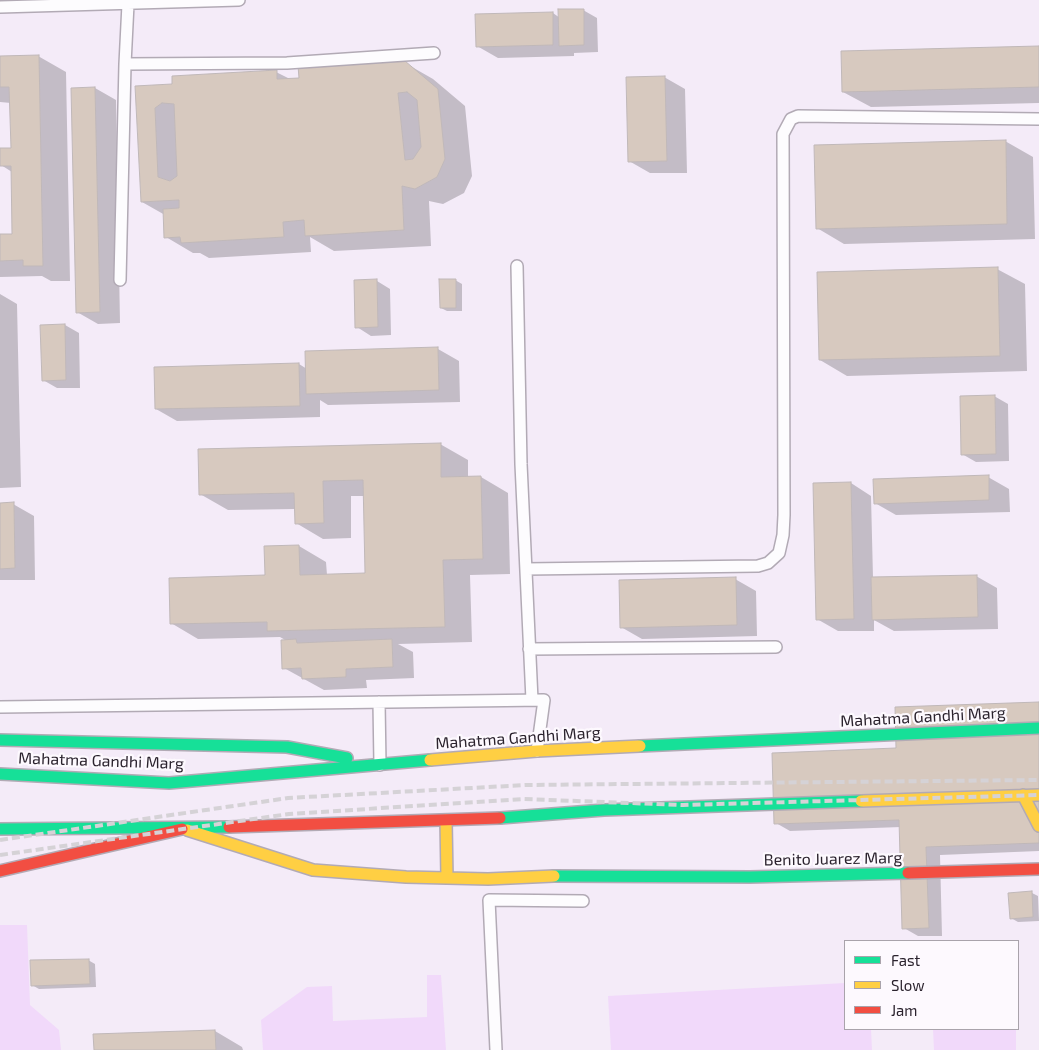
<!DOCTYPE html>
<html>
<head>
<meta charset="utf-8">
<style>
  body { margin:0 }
  #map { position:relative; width:1039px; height:1050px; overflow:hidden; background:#f4ebf8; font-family:"Exo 2",sans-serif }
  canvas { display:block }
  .legend { position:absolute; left:844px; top:940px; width:175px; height:90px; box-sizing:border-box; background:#fdf9fe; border:1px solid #a9a3ab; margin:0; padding:6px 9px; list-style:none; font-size:15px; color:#2b232e }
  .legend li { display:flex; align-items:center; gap:10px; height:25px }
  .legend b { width:25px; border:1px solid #a9a3ab }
</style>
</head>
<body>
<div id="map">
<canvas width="1039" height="1050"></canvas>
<ul class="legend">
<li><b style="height:6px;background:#16e098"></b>Fast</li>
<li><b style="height:6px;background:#ffcf43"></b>Slow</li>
<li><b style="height:6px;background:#f24e42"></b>Jam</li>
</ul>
</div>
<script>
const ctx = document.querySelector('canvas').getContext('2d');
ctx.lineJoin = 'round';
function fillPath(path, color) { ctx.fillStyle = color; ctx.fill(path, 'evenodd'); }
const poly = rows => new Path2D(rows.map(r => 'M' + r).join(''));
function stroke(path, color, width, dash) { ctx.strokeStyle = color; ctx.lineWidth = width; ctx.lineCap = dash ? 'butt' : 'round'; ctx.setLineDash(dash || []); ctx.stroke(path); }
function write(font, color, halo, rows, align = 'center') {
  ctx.font = font + ' "Exo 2",sans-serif'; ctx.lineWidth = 4.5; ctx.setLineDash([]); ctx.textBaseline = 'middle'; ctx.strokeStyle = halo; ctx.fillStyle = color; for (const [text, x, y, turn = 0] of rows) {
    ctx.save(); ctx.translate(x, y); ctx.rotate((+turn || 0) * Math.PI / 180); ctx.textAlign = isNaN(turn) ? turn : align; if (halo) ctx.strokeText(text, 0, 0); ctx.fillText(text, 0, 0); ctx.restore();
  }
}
fillPath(poly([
  [0,925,27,925,30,1005,59,1030,61,1050,0,1050],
  [427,975,441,975,446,1050,263,1050,261,1020,307,987,332,986,333,1021,427,1017],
  [845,983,845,1029,871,1029,872,1050,611,1050,608,996],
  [933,1029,1016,1029,1016,1050,934,1050]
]), '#f1d9fa');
fillPath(poly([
  [583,10,597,18,598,52,574,53,574,56,498,58,477,46,553,13,560,18],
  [1039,47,1039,103,871,107,843,92],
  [38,56,66,72,70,281,51,281,42,276,0,277,0,235,14,235,12,172,1,165,12,149,11,103,0,102,0,57],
  [405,63,433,79,465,106,472,176,464,193,443,204,429,201,431,246,334,251,310,237,311,252,209,258,200,253,193,253,166,237,165,215,142,202,136,87,174,85,276,72,290,79],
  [664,77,685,89,687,173,650,173,629,161],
  [95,88,116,100,120,323,98,324,77,312],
  [1005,141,1033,157,1035,239,844,244,817,228],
  [997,269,1025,284,1027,371,847,376,820,360],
  [455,280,462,284,462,311,447,311,441,308],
  [377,281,390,289,391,335,371,336,357,327],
  [0,294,17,304,21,487,0,488],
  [65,325,79,333,80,388,57,388,43,380],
  [438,349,459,361,460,402,328,405,320,400,320,417,177,421,156,409,299,364,307,369,307,352],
  [994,396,1008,404,1009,461,976,462,962,454],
  [440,444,468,460,468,478,481,477,508,493,510,574,470,575,472,642,398,644,413,652,414,678,366,680,367,688,324,690,284,668,287,641,280,637,198,639,171,623,266,576,299,546,326,562,327,575,366,574,365,496,351,496,351,538,323,539,296,523,296,509,228,510,200,494],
  [988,477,1009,489,1010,512,896,515,875,503],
  [851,483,871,496,873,578,976,576,997,588,998,629,894,631,874,620,874,631,838,631,817,619],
  [0,504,13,504,34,516,35,580,0,580],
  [735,579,756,591,757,636,642,639,621,627],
  [1039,703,1039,851,940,855,942,936,918,936,904,928,901,827,790,831,776,823],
  [1032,893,1038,896,1039,921,1018,922,1011,918],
  [88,960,95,964,96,987,39,989,32,985],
  [215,1031,242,1047,243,1050,95,1050]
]), '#0003');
const building = poly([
  [558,9,584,9,584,45,559,46,558,9],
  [553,12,553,45,476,47,475,14,553,12],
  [1039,46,1039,87,842,92,841,51,1039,46],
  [39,55,43,266,23,266,23,260,0,261,0,234,12,234,11,166,0,166,0,148,11,148,9,87,0,87,0,56,39,55],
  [405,61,438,89,445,159,437,177,415,189,402,186,404,230,305,236,304,220,283,222,284,237,181,243,180,237,164,238,163,209,179,208,179,200,141,202,135,86,172,84,172,76,277,70,277,79,299,78,298,66,405,61],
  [407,92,417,100,421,147,413,159,405,160,398,93,407,92],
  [162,103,174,104,177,176,170,181,158,177,155,108,162,103],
  [665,76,667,161,628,162,626,77,665,76],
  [95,87,100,312,76,313,71,88,95,87],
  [1006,140,1007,224,816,229,814,145,1006,140],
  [998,267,1000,356,819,360,817,272,998,267],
  [377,279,378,327,355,328,354,280,377,279],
  [439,279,456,279,456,308,440,308,439,279],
  [65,324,66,380,42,381,40,325,65,324],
  [438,347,439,390,306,394,305,351,438,347],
  [299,363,300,406,155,409,154,367,299,363],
  [995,395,996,454,961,455,960,396,995,395],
  [441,443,441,477,481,476,483,559,443,560,445,627,267,631,267,622,170,624,169,578,265,575,264,546,299,545,300,575,365,573,363,480,323,481,324,523,295,524,294,493,199,495,198,449,441,443],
  [989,475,989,500,874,504,873,479,989,475],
  [851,482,854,619,816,620,813,483,851,482],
  [14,502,15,568,0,569,0,503,14,502],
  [977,575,978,617,872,620,871,577,977,575],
  [736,577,737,625,620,628,619,580,736,577],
  [296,639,297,643,392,639,393,667,346,669,346,677,302,679,301,668,282,669,281,640,296,639],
  [1039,702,1039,843,926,847,929,928,902,929,899,820,774,824,772,753,896,748,895,707,1039,702],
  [1032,891,1033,917,1010,919,1008,893,1032,891],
  [89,959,90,984,31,986,30,960,89,959],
  [215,1030,216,1050,94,1050,93,1034,215,1030]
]);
fillPath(building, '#d7c9bf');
stroke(building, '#c0b8b9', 1);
const lane = poly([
  [0,7,239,0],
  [125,64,287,63,434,53],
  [517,266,521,464,532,700],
  [120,280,125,64,128,4],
  [526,569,758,566,768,563,779,553,783,535,784,515,783,134,791,119,798,116,1039,119],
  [529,649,776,647],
  [379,702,380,765],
  [0,707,544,700,537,751],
  [496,1050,489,900,583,901]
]);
const fast = poly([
  [0,740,287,747,347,758],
  [640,746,1039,728],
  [0,774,169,783,430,760],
  [500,818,604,810,861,801],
  [0,829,229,827],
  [554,876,750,877,908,873]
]);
const slow = poly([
  [430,760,537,751,640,746],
  [1023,795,1039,826],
  [861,801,1039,795],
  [446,820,447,878],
  [187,830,313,870,406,877,488,879,554,876]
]);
const jam = poly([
  [229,827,500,818],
  [0,871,182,829],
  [908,873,1039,869]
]);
stroke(lane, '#b2aab5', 14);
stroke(fast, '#b2aab5', 14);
stroke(slow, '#b2aab5', 14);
stroke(jam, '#b2aab5', 14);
stroke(lane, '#fdfcfe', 11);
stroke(fast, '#16e098', 11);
stroke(slow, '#ffcf43', 11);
stroke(jam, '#f24e42', 11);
stroke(poly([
  [0,840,288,798,526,785,1039,780],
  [0,855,289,814,523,799,683,805,1039,795]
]), '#d5d2d6', 4, [8, 4]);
write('16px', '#2b232e', '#fdf9fe', [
  ["Mahatma Gandhi Marg",923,717,-3],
  ["Mahatma Gandhi Marg",518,738,-4],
  ["Mahatma Gandhi Marg",101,761,2],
  ["Benito Juarez Marg",833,859,-1]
]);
</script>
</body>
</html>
